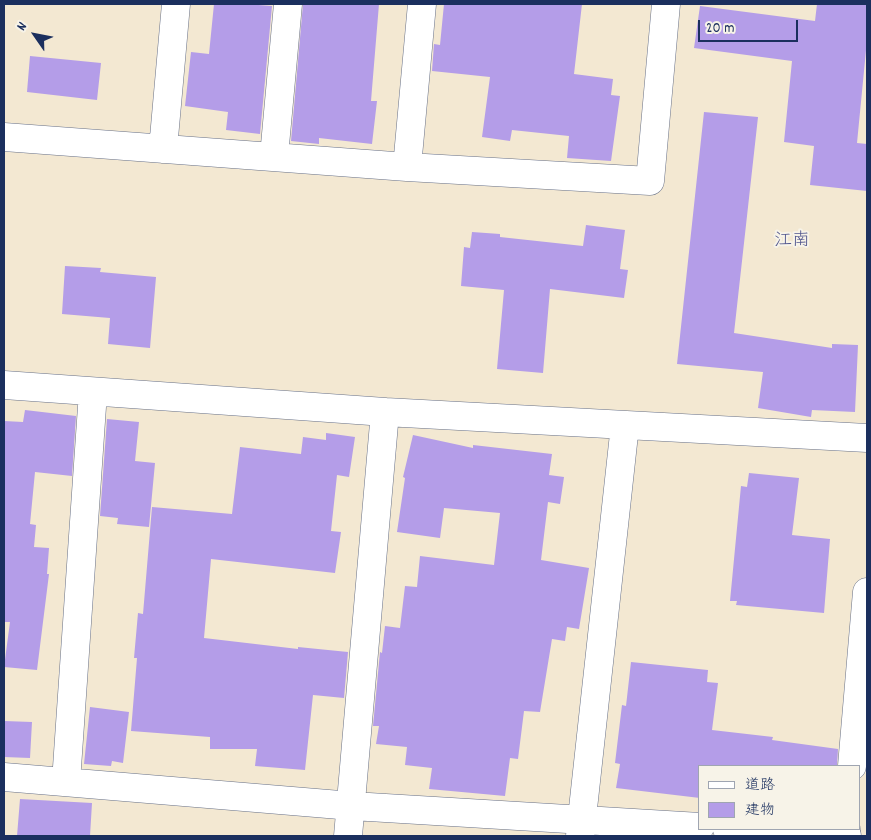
<!DOCTYPE html>
<html>
<head>
<meta charset="utf-8">
<style>
  body { margin:0 }
  #map { position:relative; width:871px; height:840px; overflow:hidden; background:#f3e8d2; font-family:Dekko,"Klee One",sans-serif }
  canvas { display:block }
  .frame { position:absolute; inset:0; border:5px solid #1b2f5e; pointer-events:none }
  .legend { position:absolute; left:698px; top:765px; width:162px; height:65px; box-sizing:border-box; background:#f7f3e8; border:1px solid #9fa5b1; margin:0; padding:6px 9px; list-style:none; font-size:15px; color:#1b2f5e }
  .legend li { display:flex; align-items:center; gap:10px; height:25px }
  .legend b { width:25px; border:1px solid #9fa5b1 }
  .north { position:absolute; left:10px; top:10px; width:50px; height:50px; -webkit-text-stroke:4px #f7f3e8; paint-order:stroke; rotate:303deg; font-size:14px; font-weight:700; line-height:20px; text-align:center; color:#1b2f5e }
  .north::after { content:''; display:block; margin:auto; width:18px; height:22px; background:#1b2f5e; clip-path:polygon(50% 0,100% 100%,50% 72%,0 100%) }
  .scale { position:absolute; left:698px; top:20px; width:100px; height:22px; box-sizing:border-box; border:2px solid #1b2f5e; border-top:0; padding-left:6px; font-size:15px; line-height:18px; white-space:nowrap; color:#1b2f5e; -webkit-text-stroke:4px #f7f3e8; paint-order:stroke }
</style>
</head>
<body>
<div id="map">
<canvas width="871" height="840"></canvas>
<div class="frame"></div>
<ul class="legend">
<li><b style="height:6px;background:#fff"></b>道路</li>
<li><b style="height:14px;background:#b49de8"></b>建物</li>
</ul>
<div class="north">N</div>
<div class="scale">20 m</div>
</div>
<script>
const ctx = document.querySelector('canvas').getContext('2d');
ctx.lineJoin = 'round';
function fillPath(path, color) { ctx.fillStyle = color; ctx.fill(path, 'evenodd'); }
const poly = rows => new Path2D(rows.map(r => 'M' + r).join(''));
function stroke(path, color, width, dash) { ctx.strokeStyle = color; ctx.lineWidth = width; ctx.lineCap = dash ? 'butt' : 'round'; ctx.setLineDash(dash || []); ctx.stroke(path); }
function write(font, color, halo, rows, align = 'center') {
  ctx.font = font + ' Dekko,"Klee One",sans-serif'; ctx.lineWidth = 4; ctx.setLineDash([]); ctx.textBaseline = 'middle'; ctx.strokeStyle = halo; ctx.fillStyle = color; for (const [text, x, y, turn = 0] of rows) {
    ctx.save(); ctx.translate(x, y); ctx.rotate((+turn || 0) * Math.PI / 180); ctx.textAlign = isNaN(turn) ? turn : align; if (halo) ctx.strokeText(text, 0, 0); ctx.fillText(text, 0, 0); ctx.restore();
  }
}
fillPath(poly([
  [214,4,245,4,272,6,260,134,226,130,228,112,185,106,191,52,209,54],
  [303,4,379,4,371,101,377,101,372,144,319,138,319,144,291,141],
  [444,4,582,4,574,74,613,79,611,95,620,96,611,161,567,158,569,136,512,130,510,141,482,137,490,77,432,71,434,44,440,45],
  [817,4,867,4,867,40,857,143,867,144,867,191,810,185,814,146,784,142,792,61,694,48,700,6,815,21],
  [30,56,101,63,97,100,27,92],
  [704,112,758,117,734,333,832,348,832,344,858,345,855,412,812,410,811,417,758,408,763,372,677,364],
  [586,225,625,230,620,269,628,270,624,298,550,289,543,373,497,369,504,290,461,286,464,247,470,248,472,232,500,234,500,237,583,246],
  [65,266,101,268,100,272,156,277,150,348,108,344,110,318,62,314],
  [25,410,76,416,72,476,35,472,30,524,36,525,34,547,49,548,47,574,49,574,37,670,4,667,10,622,4,622,4,421,23,422],
  [107,419,139,422,135,461,155,463,149,527,117,524,118,518,100,516],
  [326,433,355,437,349,477,337,475,331,531,341,532,335,573,211,559,204,638,298,649,298,647,348,652,344,698,313,695,305,770,255,766,257,749,210,749,210,737,131,731,137,658,134,658,138,613,143,614,152,507,232,514,240,447,301,454,303,437,326,440],
  [413,435,473,448,473,445,552,454,549,475,564,477,560,504,548,502,541,560,589,568,579,629,567,627,565,641,552,639,540,712,524,711,518,759,510,758,505,796,429,789,432,768,405,765,407,747,376,744,379,726,373,726,380,652,382,653,385,626,400,628,405,586,417,587,420,556,494,565,500,513,444,508,440,538,397,532,405,478,403,477],
  [749,473,799,478,792,535,830,539,824,613,736,605,737,601,730,601,741,486,747,487],
  [631,662,708,670,707,682,718,683,712,730,773,737,772,740,838,749,837,766,700,766,700,798,616,788,620,764,615,763,622,705,626,706],
  [90,707,129,712,123,763,112,761,111,766,84,764],
  [4,721,32,722,30,758,4,757],
  [20,799,92,803,90,836,17,836]
]), '#b49de8');
const street = poly([
  [4,137,407,167,650,181,666,4],
  [163,149,176,4],
  [274,156,288,4],
  [407,167,422,4],
  [4,385,385,412,867,438],
  [4,777,352,806,700,827],
  [66,782,93,392],
  [727,829,847,836],
  [348,836,385,412],
  [580,836,625,425]
]);
const secondary = poly([
  [852,766,867,592],
  [846,836,846,829]
]);
stroke(street, '#677087', 29);
stroke(secondary, '#677087', 29);
stroke(street, '#fff', 28);
stroke(secondary, '#fff', 28);
write('18px', '#51568e', '#f7f3e8', [
  ["江南",792,243]
]);
</script>
</body>
</html>
